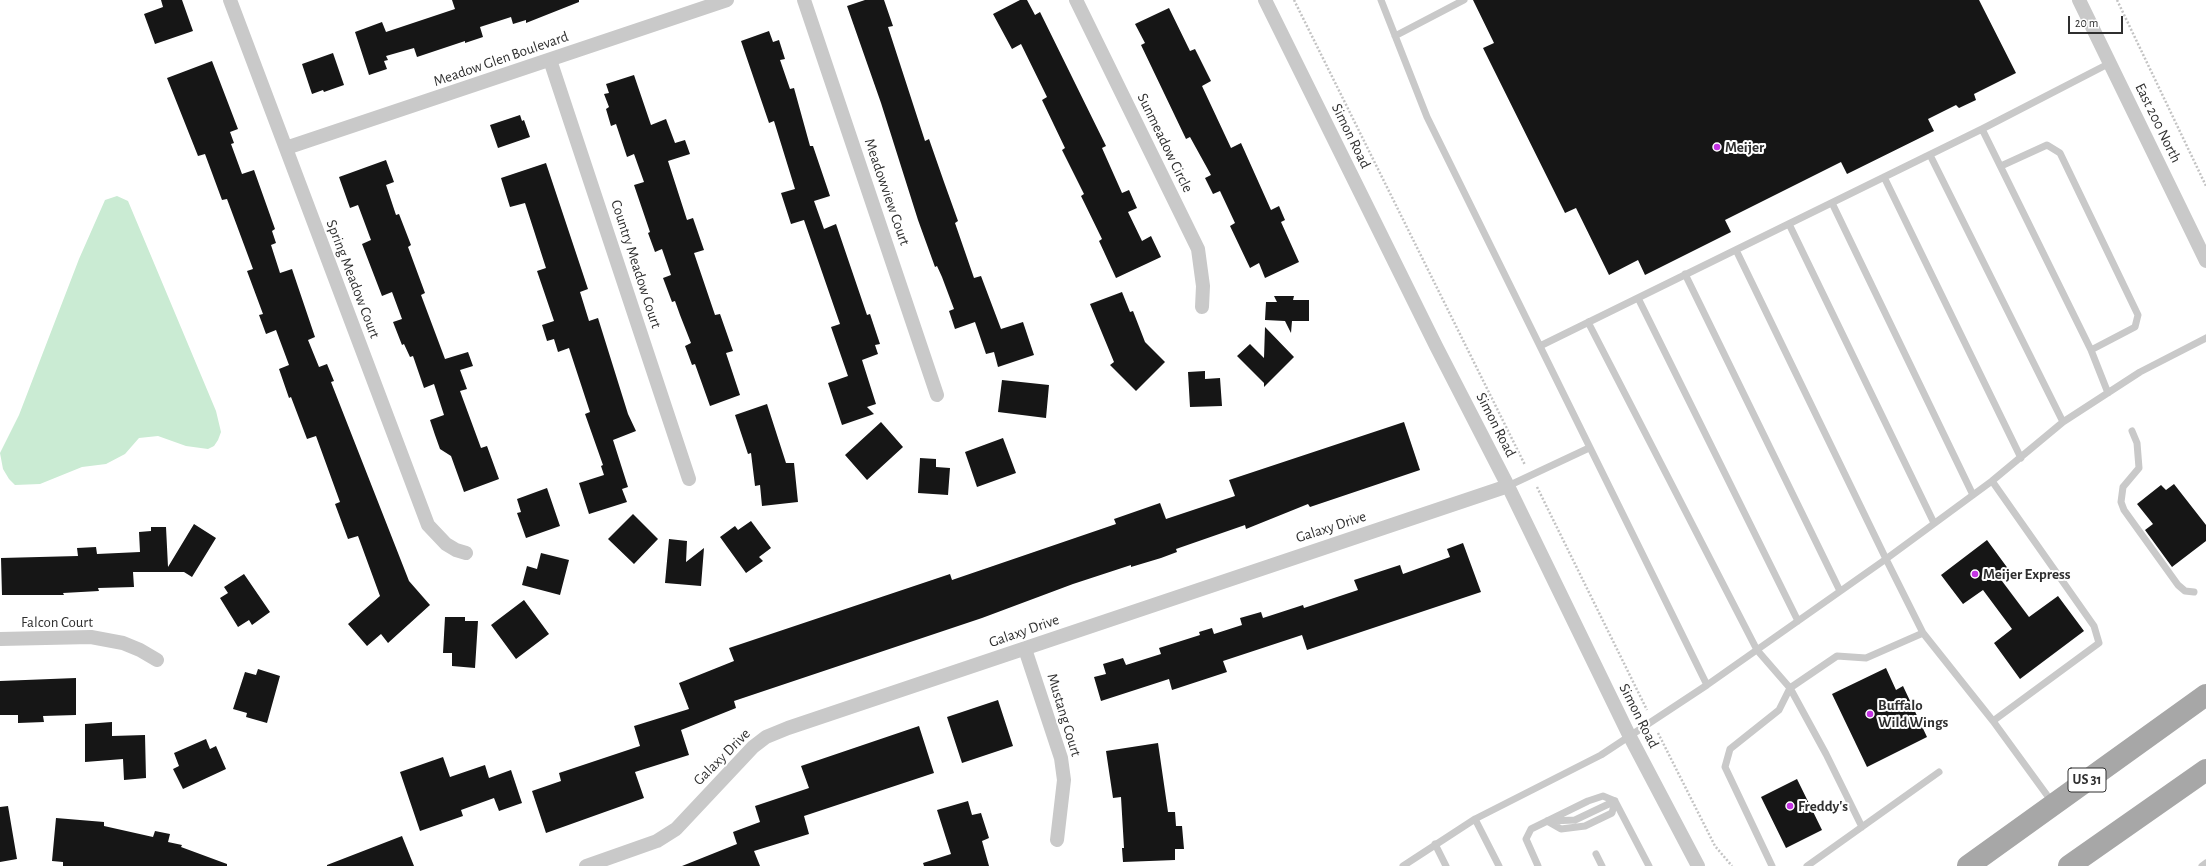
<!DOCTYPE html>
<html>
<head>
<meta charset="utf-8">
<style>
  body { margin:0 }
  #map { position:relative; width:2206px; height:866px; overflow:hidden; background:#fff; font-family:"Alegreya Sans",sans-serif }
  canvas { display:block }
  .scale { position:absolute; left:2068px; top:16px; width:55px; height:18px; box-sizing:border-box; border:2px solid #2f2f2f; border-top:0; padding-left:5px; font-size:12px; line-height:14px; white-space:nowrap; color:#2f2f2f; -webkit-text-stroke:3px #fff; paint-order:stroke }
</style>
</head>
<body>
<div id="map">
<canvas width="2206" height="866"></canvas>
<div class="scale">20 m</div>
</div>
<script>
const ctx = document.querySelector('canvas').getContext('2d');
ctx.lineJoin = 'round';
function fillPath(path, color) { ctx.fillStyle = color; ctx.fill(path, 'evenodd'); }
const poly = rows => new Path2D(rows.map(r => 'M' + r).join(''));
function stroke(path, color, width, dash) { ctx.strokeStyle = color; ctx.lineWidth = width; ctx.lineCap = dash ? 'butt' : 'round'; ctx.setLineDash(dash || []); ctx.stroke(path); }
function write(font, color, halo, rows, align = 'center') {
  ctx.font = font + ' "Alegreya Sans",sans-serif'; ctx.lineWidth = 4; ctx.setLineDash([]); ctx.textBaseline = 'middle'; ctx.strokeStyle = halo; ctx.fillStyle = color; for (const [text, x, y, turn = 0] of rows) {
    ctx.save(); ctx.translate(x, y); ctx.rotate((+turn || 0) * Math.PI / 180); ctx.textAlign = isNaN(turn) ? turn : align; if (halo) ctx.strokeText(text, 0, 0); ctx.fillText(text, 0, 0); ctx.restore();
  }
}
fillPath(poly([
  [117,196,128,201,216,411,221,432,218,440,214,446,208,449,186,446,158,436,139,438,125,454,106,464,82,467,40,484,15,485,9,479,3,469,0,453,19,415,79,259,105,200]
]), '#caebd3');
fillPath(poly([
  [161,0,182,0,193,31,155,44,144,14,163,7],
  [452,0,579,0,579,2,526,23,526,20,513,24,511,17,480,27,483,37,465,43,465,41,417,57,414,48,386,56,388,60,384,61,387,69,369,75,355,32,382,22,386,32,455,9],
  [865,0,884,0,893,26,888,27,925,141,929,139,944,182,958,221,955,223,974,278,981,276,1001,329,1023,322,1034,355,998,367,994,352,986,354,975,322,955,329,949,311,954,309,942,277,937,266,935,267,918,220,881,103,847,6],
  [1020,0,1027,0,1035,15,1040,12,1106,146,1102,148,1122,193,1129,190,1137,208,1128,212,1142,241,1151,236,1161,257,1116,278,1099,241,1102,239,1081,196,1084,194,1062,150,1065,148,1042,100,1047,97,1021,44,1012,49,993,14],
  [1473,0,1979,0,2016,73,1974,94,1976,100,1959,108,1956,105,1928,119,1934,131,1847,174,1841,162,1725,220,1731,232,1645,275,1638,260,1609,275,1576,208,1565,213,1483,48,1494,43],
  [1169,8,1190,51,1195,49,1211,81,1202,86,1231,148,1241,143,1271,210,1279,206,1285,220,1281,222,1299,262,1265,278,1259,263,1250,268,1230,226,1235,223,1220,191,1213,194,1205,178,1211,175,1190,137,1186,139,1141,45,1145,43,1135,24],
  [769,31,773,42,779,40,785,59,780,60,790,89,794,88,810,146,813,146,830,196,814,201,824,229,836,224,867,315,870,314,880,344,875,345,878,354,862,360,876,404,867,407,874,414,842,425,828,383,848,376,831,327,840,324,804,220,791,224,781,193,795,189,774,121,769,123,741,41],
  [333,53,344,85,324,92,323,90,312,94,302,64],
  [212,61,238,129,230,132,234,143,231,144,242,174,254,170,275,229,272,231,276,243,271,245,280,273,292,269,315,337,308,340,319,367,327,364,334,381,331,382,409,581,430,605,388,643,381,634,367,646,348,624,380,596,358,536,348,539,335,504,340,502,316,436,307,439,291,397,289,398,279,369,289,365,276,330,266,334,259,315,263,314,247,271,253,269,227,199,222,200,205,154,198,156,167,78],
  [634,75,651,125,666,119,675,143,685,140,690,154,668,161,687,220,693,218,704,250,694,253,715,315,720,314,733,351,726,353,740,395,710,406,695,364,692,365,685,346,691,343,680,315,675,301,672,302,663,278,671,275,662,249,655,252,648,233,650,232,634,185,644,182,634,154,627,157,616,124,611,126,606,109,609,107,604,94,609,93,606,84],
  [520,115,522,121,524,120,530,137,498,148,490,125],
  [386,160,394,182,386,185,396,215,399,214,411,245,408,247,425,293,421,295,445,359,468,352,473,366,460,370,467,389,460,391,481,448,487,446,499,479,464,492,451,456,440,449,435,435,430,420,444,415,434,384,424,388,413,356,410,357,404,344,402,345,393,322,402,319,392,292,382,296,362,244,371,240,358,205,350,208,339,177],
  [546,163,588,289,580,292,589,321,598,318,628,414,636,431,613,440,628,487,622,489,627,502,589,514,579,483,604,475,601,466,603,465,585,414,590,412,569,348,558,352,554,339,547,341,542,325,554,321,537,271,546,268,525,203,510,207,501,178],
  [1122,292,1130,312,1133,311,1145,342,1165,362,1136,391,1110,365,1114,362,1090,304],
  [1274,296,1294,296,1293,300,1309,300,1309,321,1292,321,1291,333,1285,321,1265,320,1266,302,1277,302],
  [1265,327,1294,357,1264,387,1264,383,1237,356,1250,344,1264,358],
  [1205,371,1205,379,1220,378,1222,406,1190,407,1188,372],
  [1002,380,1049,385,1046,418,998,412],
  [767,404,786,463,794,463,798,502,762,506,760,485,755,486,751,453,748,454,735,415],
  [881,422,903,447,867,480,845,455],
  [1404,422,1420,470,1310,507,1308,504,1246,529,1245,525,1176,549,1177,552,1161,558,1131,567,1131,565,1073,584,982,618,734,701,736,708,681,730,689,755,635,772,644,798,546,833,532,791,561,781,559,773,640,746,634,726,689,709,679,683,734,661,729,648,950,574,952,580,1116,524,1114,519,1160,503,1166,519,1235,496,1229,480],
  [1003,438,1016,473,977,487,965,452],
  [920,458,936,459,936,467,950,468,948,495,918,493],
  [2174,484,2206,525,2206,541,2172,567,2145,530,2153,524,2137,504,2161,485,2166,490],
  [547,488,560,526,526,538,517,513,521,512,517,499],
  [633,514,658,539,634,564,608,539],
  [751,521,771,548,759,557,763,561,746,573,720,537,735,526,738,530],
  [194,524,216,538,192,577,184,572,133,572,134,587,98,588,99,591,63,593,64,595,2,595,1,558,78,556,77,548,96,547,97,554,140,552,139,532,151,531,151,527,166,527,168,567],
  [669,539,687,541,686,562,704,548,701,586,665,583],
  [1987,540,2009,570,1999,577,2029,617,2058,596,2084,631,2020,679,1994,643,2012,629,1983,590,1963,604,1941,575],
  [1463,543,1481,592,1307,650,1302,635,1223,661,1227,672,1172,690,1169,679,1101,701,1094,677,1106,674,1103,664,1123,658,1126,665,1161,654,1159,648,1200,635,1199,632,1212,628,1214,634,1242,625,1240,618,1261,612,1263,618,1303,605,1304,608,1358,590,1354,580,1400,565,1403,574,1450,557,1447,549],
  [541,553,569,560,560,595,522,585,527,566,537,569],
  [244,574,270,612,252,625,249,620,238,627,220,598,228,593,224,587],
  [524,600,549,634,516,659,491,625],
  [445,617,465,617,465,621,478,621,475,668,452,666,452,653,443,653],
  [1886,668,1896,690,1903,686,1927,737,1867,767,1832,694],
  [258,669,280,676,267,723,246,717,247,713,233,709,245,672,256,675],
  [76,678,76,715,43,716,44,722,18,723,18,715,0,715,0,681],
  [998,700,1013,746,962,763,947,717],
  [112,722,112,736,145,735,146,778,124,780,123,759,85,762,85,724],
  [919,726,934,773,804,816,809,834,754,851,760,866,682,866,737,844,733,832,760,822,755,806,809,788,801,766],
  [206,739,210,749,216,746,226,769,183,789,173,769,179,766,174,753],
  [1158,743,1168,812,1175,812,1176,826,1182,826,1184,849,1175,849,1175,860,1123,862,1122,848,1124,848,1121,797,1113,798,1106,751],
  [443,757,450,777,485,765,489,778,511,770,522,803,499,811,494,798,461,810,463,816,420,831,400,772],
  [1797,779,1822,830,1786,848,1761,797],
  [968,801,972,815,981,813,989,838,982,841,989,866,924,866,923,863,951,854,937,810],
  [8,806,17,859,0,862,0,807],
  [56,818,104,822,104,826,153,837,155,831,170,834,168,842,182,845,181,847,227,864,227,866,63,866,63,862,52,861],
  [402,836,414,866,327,866,327,865]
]), '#161616');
stroke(poly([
  [1294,0,1525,465],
  [2117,0,2206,186],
  [1537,487,1647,710],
  [1658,733,1715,846,1732,866]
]), '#c3c3c3', 2.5, [2, 2]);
stroke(poly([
  [1381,0,1427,117,1707,685,1886,559,1923,633,1993,721,2052,802],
  [1395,36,1464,0],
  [1982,129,2091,350,2108,393],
  [1930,155,2063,422],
  [2001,166,2047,145,2060,153,2138,315,2135,327,2091,350],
  [1884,177,2021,458],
  [1832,203,1973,495],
  [1789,224,1934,523],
  [1736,250,1886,559,1992,481,2063,422,2140,372,2206,338],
  [1685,274,1840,591],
  [1638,298,1798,621],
  [1588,322,1757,650,1790,688,1826,754,1862,827],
  [1540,346,1982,129,2110,63],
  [2132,431,2137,443,2139,468,2123,487,2121,502,2124,510,2178,585,2185,591,2194,592],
  [1992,481,2094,626,2099,643,1993,721],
  [1508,486,1589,448],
  [1547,821,1561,829,1585,826,1612,813,1615,801],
  [1550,821,1575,820,1615,801],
  [1435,844,1446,866],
  [1596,854,1602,866],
  [1403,866,1475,819],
  [1499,866,1475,819,1601,755,1707,685],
  [1538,866,1526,839,1531,829,1588,801,1603,796,1615,801,1649,866],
  [1772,866,1725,767,1730,749,1779,710,1790,688,1837,656,1866,658,1923,633],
  [1807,866,1939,772],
  [2202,866,2206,863]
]), '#c9c9c9', 7);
stroke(poly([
  [230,0,428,525,446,544,456,550,466,553],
  [804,0,937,395],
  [1076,0,1198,249,1203,286,1202,307],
  [1265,0,1436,346,1508,486,1629,735,1698,866],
  [2079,0,2206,261],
  [550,60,689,479],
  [286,148,727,0],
  [0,639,91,637,123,643,140,650,157,660],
  [1025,649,1061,758,1064,780,1057,840],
  [586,866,657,841,676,829,753,747,766,737,788,728,1508,486]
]), '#c9c9c9', 14);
stroke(poly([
  [1968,866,2206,695],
  [2069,866,2206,770]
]), '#a7a7a7', 22);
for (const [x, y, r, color] of [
  [1717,147,4,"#c434e3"],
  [1975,574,4,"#c434e3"],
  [1870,714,4,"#c434e3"],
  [1790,806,4,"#c434e3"]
]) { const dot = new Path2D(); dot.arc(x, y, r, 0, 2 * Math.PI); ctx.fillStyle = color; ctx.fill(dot); stroke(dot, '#fff', 1.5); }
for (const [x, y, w] of [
  [2087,780,38]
]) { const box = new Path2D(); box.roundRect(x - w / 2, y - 12, w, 24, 3); ctx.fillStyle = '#fff'; ctx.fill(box); stroke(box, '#2f2f2f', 1); }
write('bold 14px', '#2f2f2f', null, [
  ["US 31",2087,780]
]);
write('15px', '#2f2f2f', '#fff', [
  ["Meadow Glen Boulevard",501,59,-19],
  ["East 200 North",2158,123,64],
  ["Simon Road",1351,136,64],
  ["Sunmeadow Circle",1165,143,64],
  ["Meadowview Court",887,192,71],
  ["Country Meadow Court",636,264,72],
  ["Spring Meadow Court",353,279,69],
  ["Simon Road",1496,425,63],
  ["Galaxy Drive",1331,527,-18],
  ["Falcon Court",57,622],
  ["Galaxy Drive",1024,631,-19],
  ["Mustang Court",1064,715,73],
  ["Simon Road",1639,716,63],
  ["Galaxy Drive",722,757,-45]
]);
write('bold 15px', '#2f2f2f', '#fff', [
  ["Meijer",1725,147],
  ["Meijer Express",1983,574],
  ["Buffalo",1878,705],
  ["Wild Wings",1878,722],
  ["Freddy's",1798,806]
], 'left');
</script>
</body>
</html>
